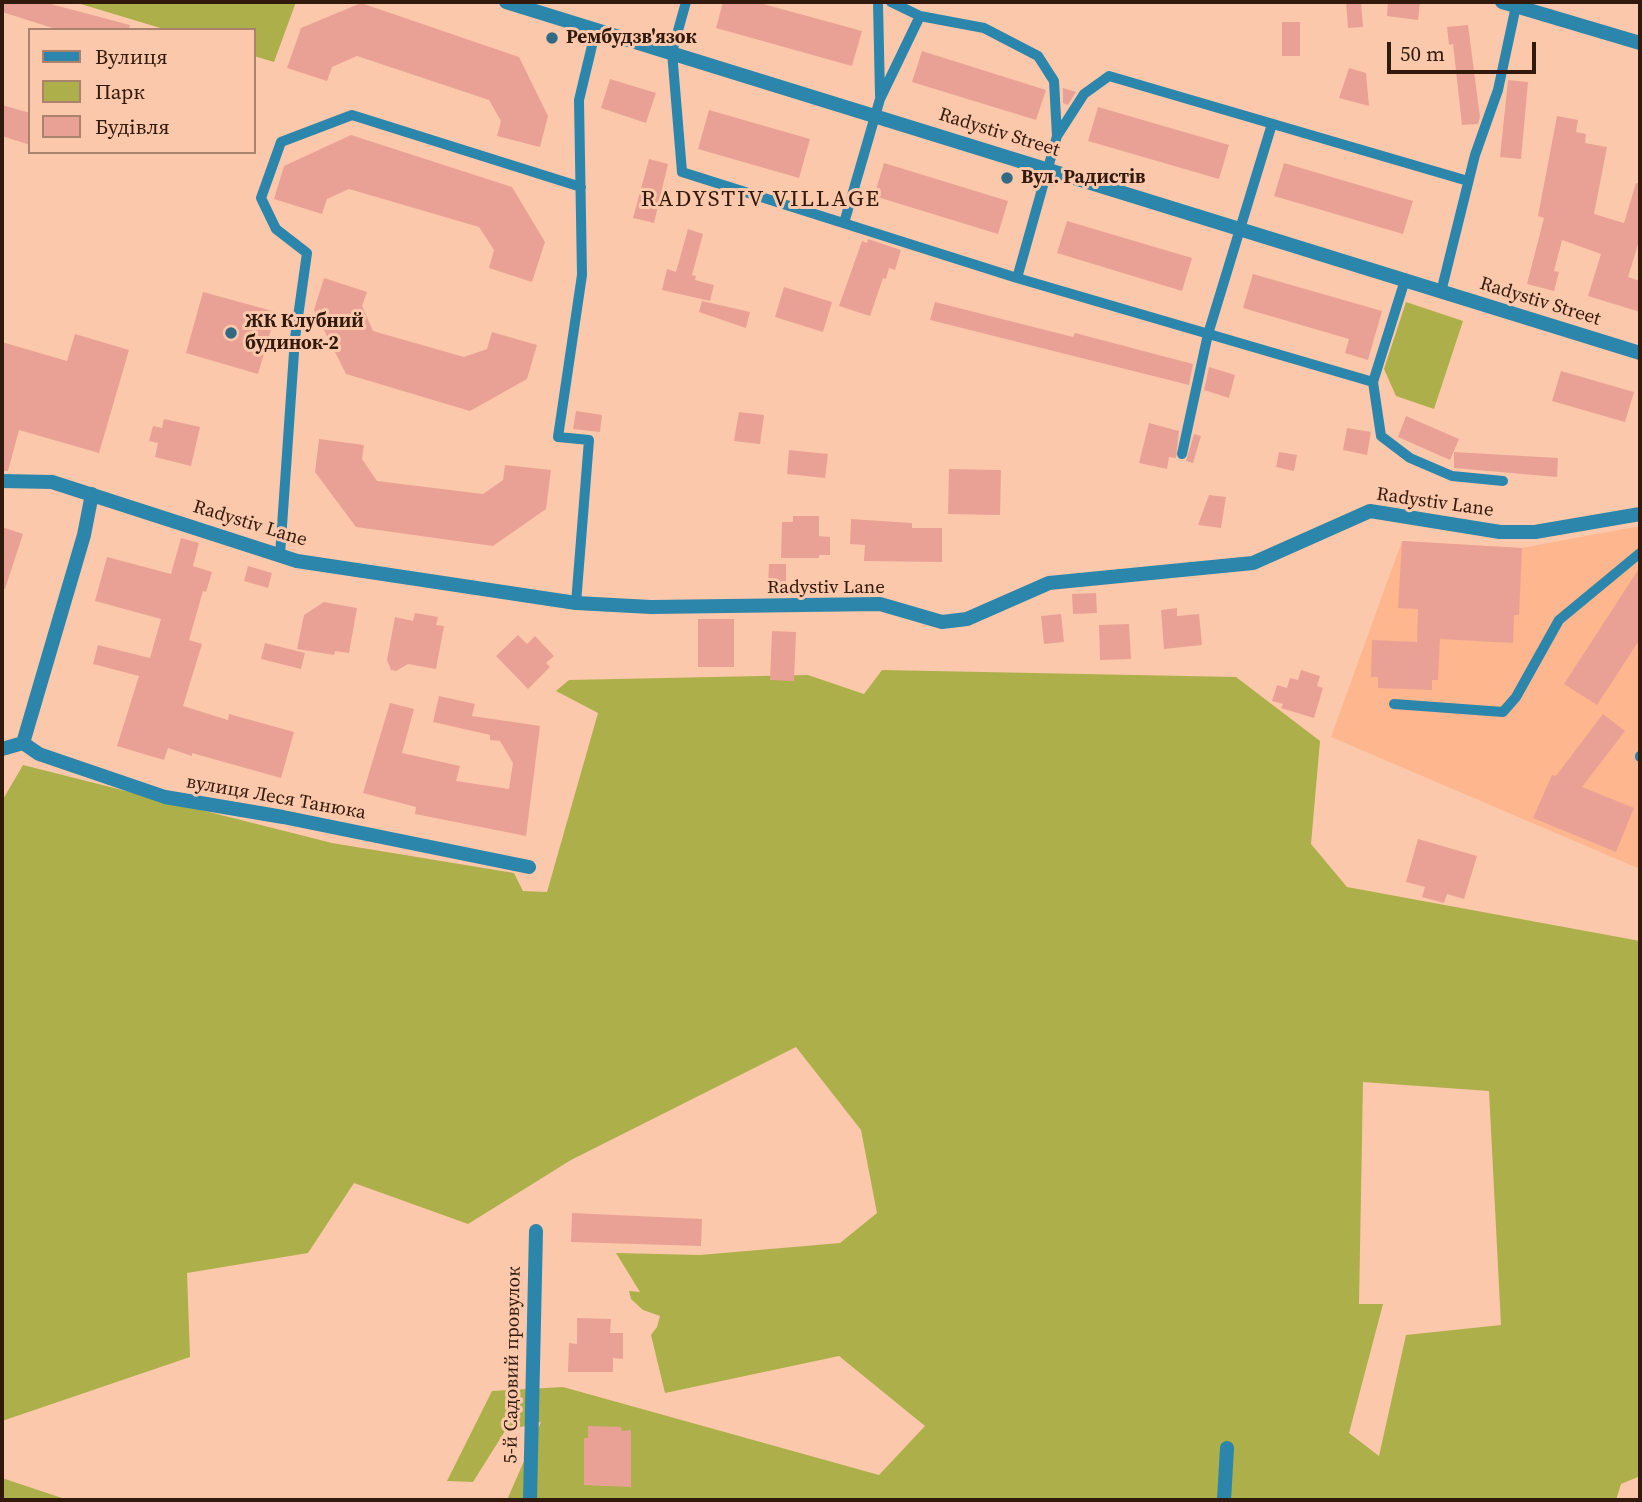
<!DOCTYPE html>
<html>
<head>
<meta charset="utf-8">
<style>
  body { margin:0 }
  #map { position:relative; width:1642px; height:1502px; overflow:hidden; background:#fcc8ab; font-family:"Source Serif 4",serif }
  canvas { display:block }
  .frame { position:absolute; inset:0; border:4px solid #31190b; pointer-events:none }
  .legend { position:absolute; left:28px; top:28px; width:228px; height:126px; box-sizing:border-box; background:#fcc8ab; border:2px solid #ab826b; margin:0; padding:9px 12px; list-style:none; font-size:21px; color:#31190b }
  .legend li { display:flex; align-items:center; gap:14px; height:35px }
  .legend b { width:35px; border:2px solid #ab826b }
  .scale { position:absolute; left:1387px; top:42px; width:149px; height:32px; box-sizing:border-box; border:4px solid #31190b; border-top:0; padding-left:9px; font-size:21px; line-height:24px; white-space:nowrap; color:#31190b; -webkit-text-stroke:5px #fcc8ab; paint-order:stroke }
</style>
</head>
<body>
<div id="map">
<canvas width="1642" height="1502"></canvas>
<div class="frame"></div>
<ul class="legend">
<li><b style="height:9px;background:#2c85aa"></b>Вулиця</li>
<li><b style="height:19px;background:#adaf4a"></b>Парк</li>
<li><b style="height:19px;background:#eaa195"></b>Будівля</li>
</ul>
<div class="scale">50 m</div>
</div>
<script>
const ctx = document.querySelector('canvas').getContext('2d');
ctx.lineJoin = 'round';
function fillPath(path, color) { ctx.fillStyle = color; ctx.fill(path, 'evenodd'); }
const poly = rows => new Path2D(rows.map(r => 'M' + r).join(''));
function stroke(path, color, width, dash) { ctx.strokeStyle = color; ctx.lineWidth = width; ctx.lineCap = dash ? 'butt' : 'round'; ctx.setLineDash(dash || []); ctx.stroke(path); }
function write(font, color, halo, rows, align = 'center') {
  ctx.font = font + ' "Source Serif 4",serif'; ctx.lineWidth = 6; ctx.setLineDash([]); ctx.textBaseline = 'middle'; ctx.strokeStyle = halo; ctx.fillStyle = color; for (const [text, x, y, turn = 0] of rows) {
    ctx.save(); ctx.translate(x, y); ctx.rotate((+turn || 0) * Math.PI / 180); ctx.textAlign = isNaN(turn) ? turn : align; if (halo) ctx.strokeText(text, 0, 0); ctx.fillText(text, 0, 0); ctx.restore();
  }
}
fillPath(poly([
  [1640,526,1640,869,1331,737,1402,541,1522,548]
]), '#fdb68e');
fillPath(poly([
  [74,2,296,2,274,62,254,56,254,30,167,30],
  [1406,302,1463,321,1434,409,1396,396,1384,369],
  [882,670,1236,677,1320,741,1311,844,1347,887,1640,941,1640,1479,1638,1477,1621,1484,1616,1500,507,1500,541,1422,505,1431,473,1482,447,1481,492,1391,563,1387,879,1475,925,1426,839,1356,665,1393,651,1335,657,1327,660,1316,643,1310,631,1299,629,1291,640,1292,616,1253,700,1255,840,1243,877,1213,861,1130,796,1047,571,1160,468,1224,354,1183,308,1253,187,1273,190,1357,2,1421,2,801,23,765,332,843,514,873,523,891,547,892,598,713,556,691,569,680,808,675,864,694],
  [1363,1082,1489,1091,1501,1325,1406,1335,1379,1456,1349,1433,1383,1304,1359,1304],
  [2,1478,68,1500,2,1500]
]), '#adaf4a');
fillPath(poly([
  [2,2,43,2,130,25,129,30,59,30,2,12],
  [723,2,756,2,862,31,852,66,716,28],
  [1346,2,1361,2,1363,27,1348,28],
  [1388,2,1420,2,1418,20,1387,16],
  [361,3,519,57,548,116,540,147,497,136,501,121,489,100,357,56,332,67,327,81,287,68,301,28],
  [1282,22,1300,22,1300,56,1282,56],
  [1468,25,1480,117,1478,124,1462,125,1453,44,1449,45,1447,27],
  [922,51,1046,90,1036,120,912,82],
  [1349,68,1366,73,1369,106,1339,98],
  [610,79,656,93,646,123,601,108],
  [1508,80,1528,82,1521,159,1500,157],
  [1063,88,1076,92,1068,105,1063,103],
  [2,105,30,113,30,145,2,136],
  [1098,107,1229,145,1219,179,1088,141],
  [709,110,810,139,799,178,698,149],
  [1557,116,1578,120,1576,132,1586,134,1585,143,1607,147,1594,214,1624,223,1636,183,1640,184,1640,238,1628,277,1640,281,1640,312,1588,296,1601,254,1562,240,1554,271,1559,272,1554,291,1527,284,1544,218,1538,216],
  [351,135,512,187,545,242,532,282,489,268,494,250,479,227,349,189,327,199,322,214,274,199,284,166],
  [649,159,668,164,654,223,633,218],
  [884,163,1008,201,998,234,874,196],
  [1284,163,1413,201,1403,234,1274,196],
  [1067,221,1192,258,1182,291,1057,253],
  [688,229,703,234,692,275,696,276,695,280,714,285,710,301,662,290,667,269,676,272],
  [868,239,901,250,895,270,889,268,886,279,883,278,870,316,839,306,862,241,867,243],
  [1253,274,1382,311,1368,360,1345,353,1349,339,1243,308],
  [324,278,367,292,362,306,373,331,464,357,487,349,492,332,537,345,527,379,470,411,346,374,314,310],
  [784,287,832,302,823,332,775,317],
  [203,292,276,312,258,374,186,353],
  [702,301,750,312,746,328,699,312],
  [935,302,1073,337,1075,333,1193,364,1189,385,930,320],
  [75,334,129,350,99,453,19,430,8,471,2,471,2,342,67,361],
  [1209,367,1235,375,1229,398,1204,390],
  [1561,371,1634,392,1625,422,1552,401],
  [576,411,602,415,600,432,573,429],
  [739,412,764,415,760,444,734,441],
  [1406,416,1459,439,1450,460,1398,437],
  [164,419,200,427,191,466,155,457,158,443,149,441,153,426,162,428],
  [1149,423,1179,431,1176,458,1169,457,1167,469,1139,463],
  [1347,428,1371,432,1367,455,1343,450],
  [1194,434,1201,436,1193,463,1186,461],
  [319,439,364,445,362,459,377,481,483,494,503,480,505,465,551,470,546,509,493,546,356,527,315,472],
  [789,450,828,454,825,478,787,474],
  [1279,452,1297,455,1294,471,1276,467],
  [1454,452,1558,458,1557,477,1454,468],
  [949,469,1001,470,1000,515,948,514],
  [1209,495,1226,497,1221,528,1198,525],
  [793,516,819,516,819,536,830,537,830,555,819,555,819,558,781,558,782,522,793,522],
  [851,519,912,523,912,528,942,528,942,562,864,561,865,545,850,544],
  [2,527,23,534,5,589,2,588],
  [181,538,199,543,193,566,212,572,206,592,203,591,189,640,202,644,183,706,228,720,229,714,294,732,281,778,192,753,192,756,168,748,164,760,117,746,139,676,93,664,98,645,150,658,161,619,95,601,107,557,171,574],
  [1402,541,1522,548,1519,615,1514,615,1513,643,1440,639,1438,680,1432,680,1432,690,1378,688,1378,677,1371,677,1372,640,1417,642,1418,609,1398,608],
  [769,564,786,564,786,586,768,585],
  [248,566,272,573,268,588,244,581],
  [1640,567,1640,639,1597,705,1564,684],
  [1096,593,1097,613,1073,614,1072,594],
  [324,602,357,608,349,653,335,651,334,655,297,649,304,615],
  [1177,608,1177,616,1199,614,1202,645,1164,649,1161,610],
  [415,613,438,617,436,625,444,626,436,669,408,664,396,671,391,670,387,660,395,617,413,621],
  [1061,614,1064,642,1044,644,1041,616],
  [698,619,734,619,734,667,698,667],
  [1129,624,1131,659,1100,660,1099,625],
  [772,631,796,632,794,681,770,680],
  [518,635,527,644,535,636,554,656,546,663,550,667,528,689,496,656],
  [265,643,305,653,301,669,261,659],
  [1301,670,1320,676,1317,686,1323,688,1314,718,1281,708,1283,704,1272,701,1277,685,1287,688,1290,678,1298,680],
  [439,696,475,704,472,716,540,726,526,836,415,814,416,807,363,793,390,703,414,709,402,753,460,766,456,781,509,789,513,763,500,741,490,740,490,735,433,722],
  [1603,714,1625,731,1582,787,1634,808,1616,852,1533,818,1552,775,1556,776],
  [1418,839,1477,856,1464,899,1447,894,1444,903,1422,897,1425,887,1406,882],
  [572,1213,702,1219,701,1246,571,1242],
  [577,1318,611,1319,610,1333,623,1333,623,1359,613,1358,613,1372,568,1372,569,1343,577,1344],
  [588,1426,621,1427,622,1431,631,1430,631,1487,584,1485,584,1438,588,1438]
]), '#eaa195');
stroke(poly([
  [686,2,672,52,682,172,1017,278,1373,382],
  [878,2,880,96],
  [891,2,920,16,984,28,1038,56,1054,81,1057,136,1084,94,1109,76,1468,181],
  [844,223,880,99,920,16],
  [1017,278,1057,136],
  [1405,280,1373,382,1381,436,1410,458,1452,476,1503,481],
  [1441,292,1475,155,1498,90,1516,6],
  [1182,454,1208,334,1272,124],
  [280,555,295,338,307,253,276,229,261,198,281,142,352,115,581,187],
  [576,603,589,440,558,437,582,275,579,100,596,29],
  [1394,704,1503,712,1516,697,1559,620,1640,553],
  [1640,756,1640,757]
]), '#2c85aa', 10);
stroke(poly([
  [506,2,1640,353],
  [1502,2,1640,43],
  [2,481,52,482,297,561,576,603,651,607,880,604,942,622,967,619,1049,583,1253,563,1370,511,1500,532,1535,532,1640,514],
  [23,743,39,754,165,797,283,817,529,867],
  [23,743,84,535,92,494],
  [2,749,23,743],
  [530,1500,536,1231],
  [1224,1500,1227,1448]
]), '#2c85aa', 14);
for (const [x, y, r, color] of [
  [552,38,7,"#326a84"],
  [1007,178,7,"#326a84"],
  [231,333,7,"#326a84"]
]) { const dot = new Path2D(); dot.arc(x, y, r, 0, 2 * Math.PI); ctx.fillStyle = color; ctx.fill(dot); stroke(dot, '#fcc8ab', 2.5); }
write('bold 19px', '#31190b', '#fcc8ab', [
  ["Рембудзв'язок",566,38],
  ["Вул. Радистів",1021,178],
  ["ЖК Клубний",245,322],
  ["будинок-2",245,344]
], 'left');
write('19px', '#31190b', '#fcc8ab', [
  ["Radystiv Street",999,133,17],
  ["Radystiv Street",1540,302,17],
  ["Radystiv Lane",1435,503,8],
  ["Radystiv Lane",250,524,17],
  ["Radystiv Lane",826,588],
  ["вулиця Леся Танюка",276,798,10],
  ["5-й Садовий провулок",513,1365,-89]
]);
ctx.letterSpacing = '2px';
write('23px', '#31190b', '#fcc8ab', [
  ["RADYSTIV VILLAGE",761,200]
]);
ctx.letterSpacing = '0px';
</script>
</body>
</html>
